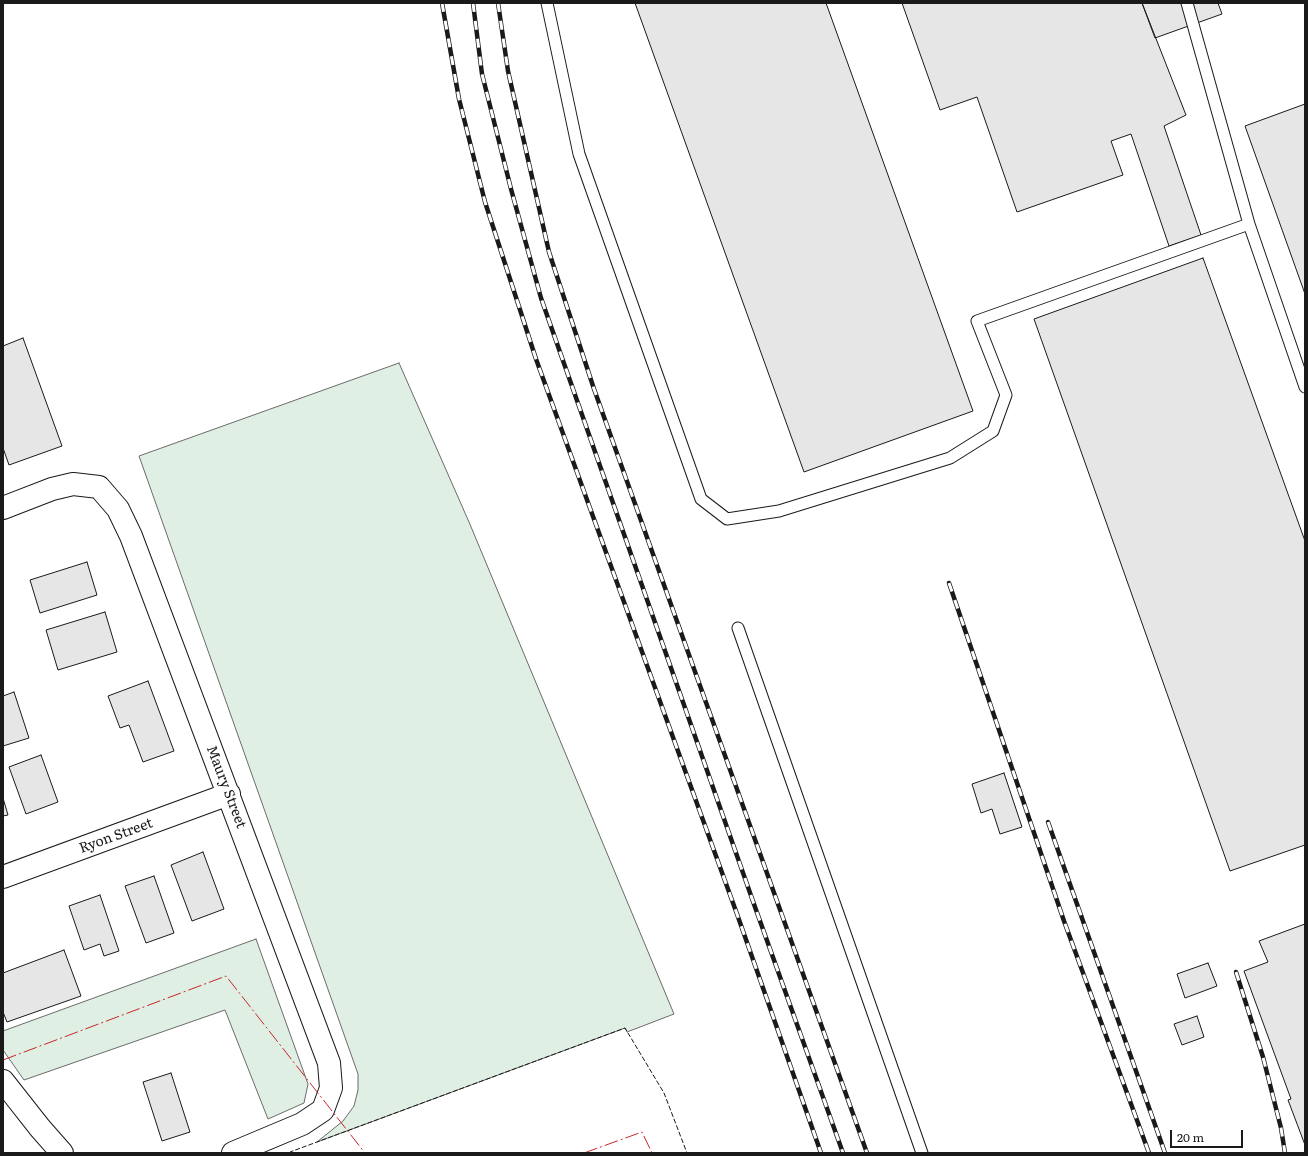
<!DOCTYPE html>
<html>
<head>
<meta charset="utf-8">
<style>
  body { margin:0 }
  #map { position:relative; width:1308px; height:1156px; overflow:hidden; background:#fff; font-family:Literata,serif }
  canvas { display:block }
  .frame { position:absolute; inset:0; border:4px solid #1a1a1a; pointer-events:none }
  .scale { position:absolute; left:1170px; top:1130px; width:73px; height:18px; box-sizing:border-box; border:2px solid #1a1a1a; border-top:0; padding-left:5px; font-size:12px; line-height:14px; white-space:nowrap; color:#1a1a1a; -webkit-text-stroke:3px #fff; paint-order:stroke }
</style>
</head>
<body>
<div id="map">
<canvas width="1308" height="1156"></canvas>
<div class="frame"></div>
<div class="scale">20 m</div>
</div>
<script>
const ctx = document.querySelector('canvas').getContext('2d');
ctx.lineJoin = 'round';
function fillPath(path, color) { ctx.fillStyle = color; ctx.fill(path, 'evenodd'); }
const poly = rows => new Path2D(rows.map(r => 'M' + r).join(''));
function stroke(path, color, width, dash) { ctx.strokeStyle = color; ctx.lineWidth = width; ctx.lineCap = dash ? 'butt' : 'round'; ctx.setLineDash(dash || []); ctx.stroke(path); }
function write(font, color, halo, rows, align = 'center') {
  ctx.font = font + ' Literata,serif'; ctx.lineWidth = 3; ctx.setLineDash([]); ctx.textBaseline = 'middle'; ctx.strokeStyle = halo; ctx.fillStyle = color; for (const [text, x, y, turn = 0] of rows) {
    ctx.save(); ctx.translate(x, y); ctx.rotate((+turn || 0) * Math.PI / 180); ctx.textAlign = isNaN(turn) ? turn : align; if (halo) ctx.strokeText(text, 0, 0); ctx.fillText(text, 0, 0); ctx.restore();
  }
}
const green = poly([
  [399,363,469,522,674,1014,627,1032,625,1028,317,1142,343,1121,354,1106,358,1090,358,1074,139,456,399,363],
  [256,939,308,1084,304,1103,268,1119,225,1010,24,1080,3,1050,3,1031,256,939]
]);
fillPath(green, '#e0efe3');
stroke(green, '#6a6a6a', 1);
const building = poly([
  [635,3,826,3,973,411,804,472,635,3],
  [902,3,1142,3,1186,115,1164,126,1201,235,1169,246,1131,134,1111,141,1123,175,1017,212,977,97,940,110,902,3],
  [1142,3,1218,3,1222,14,1155,38,1142,3],
  [1305,104,1305,294,1245,126,1305,104],
  [1203,258,1305,541,1305,845,1230,871,1034,319,1203,258],
  [23,338,62,446,9,465,3,448,3,346,23,338],
  [87,562,97,595,40,613,30,580,87,562],
  [105,612,117,652,58,670,46,630,105,612],
  [148,681,174,751,143,762,129,725,120,728,108,696,148,681],
  [14,692,29,738,3,746,3,696,14,692],
  [41,755,58,802,26,814,9,767,41,755],
  [1004,773,1022,827,1000,834,992,809,981,813,972,784,1004,773],
  [3,798,8,815,3,816,3,798],
  [203,852,224,909,192,921,171,865,203,852],
  [154,876,174,933,146,943,125,886,154,876],
  [100,895,119,951,104,956,100,944,84,950,69,906,100,895],
  [1305,924,1305,1145,1288,1100,1291,1099,1244,971,1268,962,1259,941,1305,924],
  [64,950,81,996,7,1022,3,1012,3,973,64,950],
  [1208,963,1217,986,1185,998,1177,974,1208,963],
  [1197,1016,1204,1037,1182,1045,1174,1024,1197,1016],
  [171,1073,190,1132,162,1141,143,1082,171,1073]
]);
fillPath(building, '#e6e6e6');
stroke(building, '#1a1a1a', 1);
const service = poly([
  [547,3,579,154,701,499,727,519,779,511,950,458,993,431,1006,395,977,321,1249,224,1305,387],
  [1187,3,1249,224],
  [738,628,922,1153]
]);
const minor = poly([
  [3,508,52,489,73,484,99,487,118,509,131,536,329,1063,331,1088,323,1110,302,1124,233,1153],
  [3,877,229,794]
]);
const secondary = poly([
  [3,1081,40,1128,62,1153]
]);
stroke(service, '#1a1a1a', 13);
stroke(minor, '#1a1a1a', 24);
stroke(secondary, '#1a1a1a', 24);
stroke(service, '#fff', 11);
stroke(minor, '#fff', 22);
stroke(secondary, '#fff', 22);
const rail = poly([
  [442,3,459,99,485,202,536,359,737,914,821,1153],
  [473,3,482,74,511,189,541,298,755,907,843,1153],
  [498,3,508,71,549,252,594,389,867,1153],
  [949,583,1064,921,1149,1153],
  [1048,822,1165,1153],
  [1236,972,1263,1057,1281,1128,1285,1153]
]);
stroke(rail, '#1a1a1a', 4.5);
stroke(rail, '#fff', 3, [9]);
stroke(poly([
  [291,1153,290,1152,317,1142,625,1028,664,1093,687,1153]
]), '#1a1a1a', 1, [5, 2]);
stroke(poly([
  [3,1060,226,976,365,1153],
  [584,1153,642,1132,652,1153]
]), '#c62828', 1, [14, 3, 2, 3]);
write('14px', '#1a1a1a', '#fff', [
  ["Maury Street",226,787,69],
  ["Ryon Street",116,836,-20]
]);
</script>
</body>
</html>
